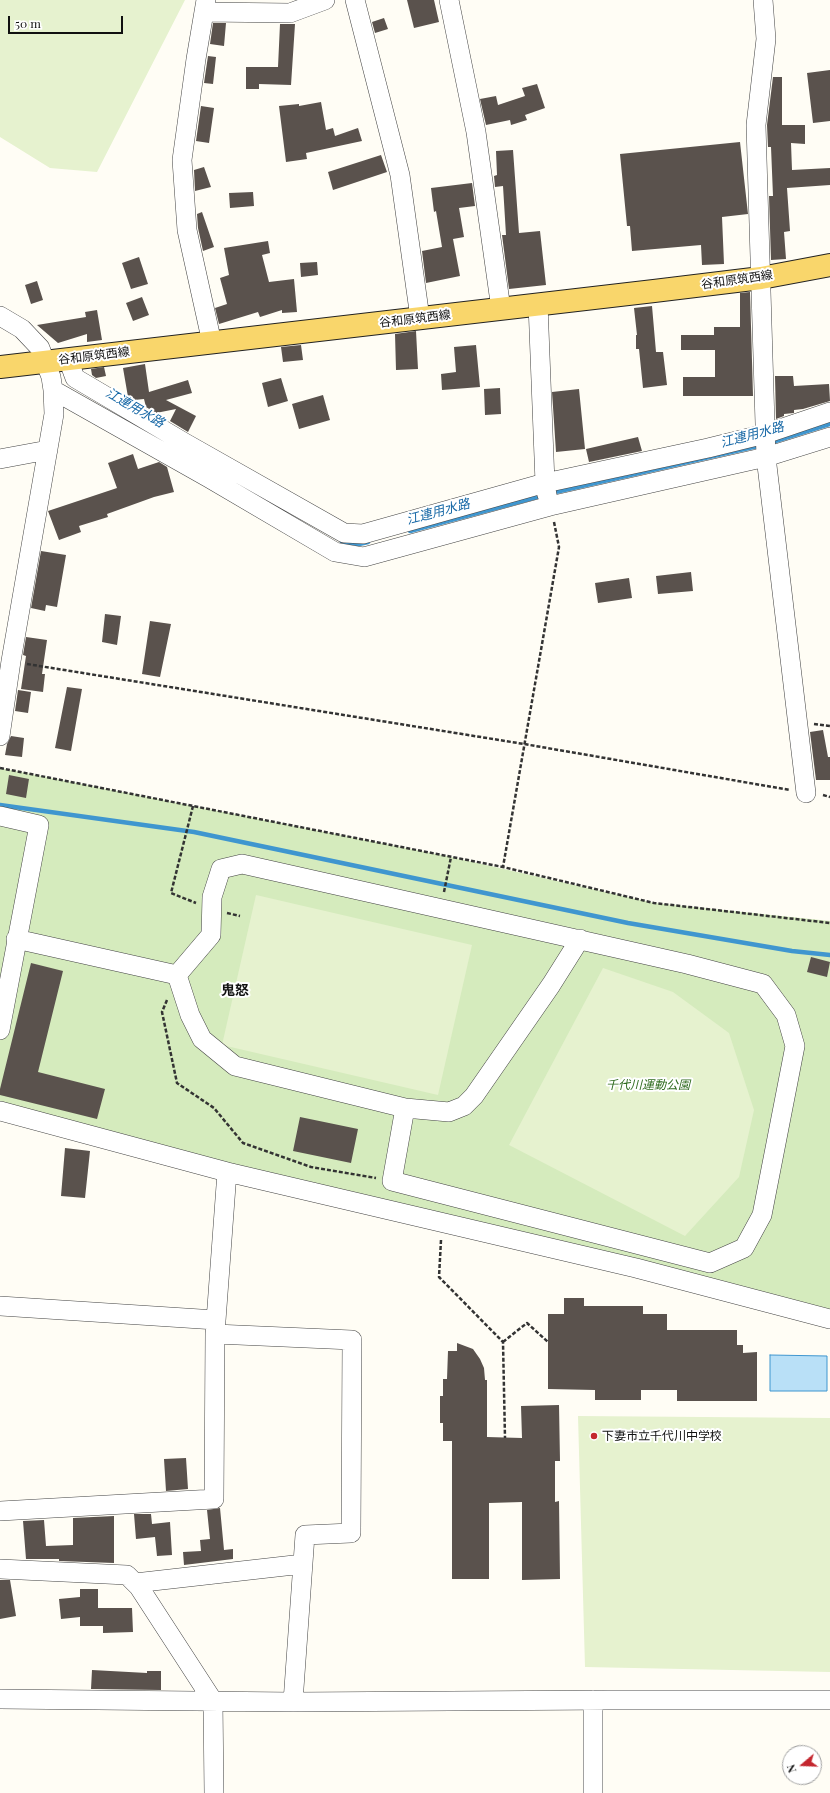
<!DOCTYPE html>
<html>
<head>
<meta charset="utf-8">
<style>
  body { margin:0 }
  #map { position:relative; width:830px; height:1793px; overflow:hidden; background:#fffdf5; font-family:"Playfair Display",serif }
  canvas { display:block }
  .north { position:absolute; left:782px; top:1745px; width:40px; height:40px; box-sizing:border-box; background:#fff; border:1px solid #a0a0a0; border-radius:50%; rotate:251deg; font-size:11px; font-weight:700; line-height:16px; text-align:center; color:#111 }
  .north::after { content:''; display:block; margin:auto; width:14px; height:18px; background:#c4262e; clip-path:polygon(50% 0,100% 100%,50% 72%,0 100%) }
  .scale { position:absolute; left:8px; top:16px; width:115px; height:18px; box-sizing:border-box; border:2px solid #111; border-top:0; padding-left:5px; font-size:12px; line-height:14px; white-space:nowrap; color:#111; -webkit-text-stroke:3px #fff; paint-order:stroke }
</style>
</head>
<body>
<div id="map">
<canvas width="830" height="1793"></canvas>
<div class="north">N</div>
<div class="scale">50 m</div>
</div>
<script>
const ctx = document.querySelector('canvas').getContext('2d');
ctx.lineJoin = 'round';
function fillPath(path, color) { ctx.fillStyle = color; ctx.fill(path, 'evenodd'); }
const poly = rows => new Path2D(rows.map(r => 'M' + r).join(''));
function stroke(path, color, width, dash) { ctx.strokeStyle = color; ctx.lineWidth = width; ctx.lineCap = dash ? 'butt' : 'round'; ctx.setLineDash(dash || []); ctx.stroke(path); }
function write(font, color, halo, rows, align = 'center') {
  ctx.font = font + ' "Playfair Display","Noto Sans JP",serif'; ctx.lineWidth = 4; ctx.setLineDash([]); ctx.textBaseline = 'middle'; ctx.strokeStyle = halo; ctx.fillStyle = color; for (const [text, x, y, turn = 0] of rows) {
    ctx.save(); ctx.translate(x, y); ctx.rotate((+turn || 0) * Math.PI / 180); ctx.textAlign = isNaN(turn) ? turn : align; if (halo) ctx.strokeText(text, 0, 0); ctx.fillText(text, 0, 0); ctx.restore();
  }
}
fillPath(poly([
  [0,768,451,857,654,903,830,921,830,1319,0,1111]
]), '#d5ebbd');
fillPath(poly([
  [0,0,185,0,97,172,50,168,0,137],
  [256,895,472,945,438,1095,222,1045],
  [603,968,673,992,729,1033,754,1110,739,1177,685,1236,509,1145],
  [578,1416,830,1418,830,1672,585,1667]
]), '#e6f2cf');
const water = poly([
  [770,1355,827,1356,827,1391,770,1391,770,1355]
]);
fillPath(water, '#b9e0f7');
stroke(water, '#3f96cf', 1);
stroke(poly([
  [769,443,830,424],
  [551,493,762,445],
  [410,531,544,495],
  [342,542,359,544,368,542],
  [0,805,194,832,628,923,792,951,830,955]
]), '#3f96cf', 4.5);
fillPath(poly([
  [407,0,434,0,439,22,414,28],
  [384,18,388,29,375,33,372,22],
  [213,23,226,23,224,46,210,44],
  [280,24,295,24,291,85,259,84,259,89,246,89,246,67,278,67],
  [208,56,216,57,213,84,204,83],
  [830,70,830,121,813,123,807,73],
  [773,77,782,77,782,125,805,125,805,144,791,143,792,170,830,168,830,185,787,188,790,231,784,232,786,259,771,260,769,196,773,196,771,147,768,147,767,125],
  [537,84,545,108,525,115,527,120,511,125,510,120,486,125,480,99,496,96,498,105,525,96,522,88],
  [321,102,326,130,333,128,335,136,358,128,362,141,306,153,307,159,286,162,279,106,299,104,299,106],
  [201,106,214,108,209,143,196,141],
  [740,142,748,214,722,217,724,264,702,265,701,245,632,251,630,226,627,226,620,154],
  [513,150,519,233,540,231,546,285,509,289,502,235,506,235,503,186,495,187,494,176,497,175,496,151],
  [381,155,387,172,333,190,328,172],
  [204,167,211,187,195,191,194,170],
  [472,183,475,206,459,208,464,237,453,239,460,276,426,283,422,251,442,247,436,211,434,212,431,188],
  [253,192,254,206,230,208,229,193],
  [202,212,214,247,203,251,198,228,197,214],
  [268,241,270,253,262,255,269,282,294,279,297,312,282,313,282,310,260,317,258,312,219,324,215,308,227,304,220,278,229,275,224,248],
  [139,257,148,284,131,289,122,263],
  [317,262,318,275,301,277,300,263],
  [37,281,43,300,31,304,25,285],
  [750,292,753,396,683,396,683,377,715,377,715,350,681,350,681,335,714,335,714,327,740,327,740,293],
  [142,297,149,315,133,321,126,303],
  [652,306,656,352,663,352,667,385,643,388,639,349,636,349,636,335,637,335,634,308],
  [97,310,102,340,87,342,87,334,58,343,37,325,86,317,85,312],
  [416,331,418,369,396,370,395,334],
  [301,345,303,360,283,362,281,347],
  [476,345,480,387,442,390,441,374,456,372,454,347],
  [145,364,149,392,188,380,192,393,166,400,196,416,188,432,170,421,176,409,156,413,146,407,144,399,134,400,128,397,123,368],
  [104,367,106,376,96,378,92,375,91,369],
  [775,376,793,376,794,386,829,384,830,401,803,409,794,410,794,413,784,414,784,416,776,419],
  [281,378,288,401,268,407,262,383],
  [500,388,501,414,485,415,484,389],
  [579,389,585,449,556,452,552,392],
  [323,395,330,420,299,429,292,404],
  [638,437,642,451,589,462,586,449],
  [133,454,138,469,159,462,167,467,174,492,154,497,107,514,108,517,79,526,81,532,59,540,48,511,117,488,108,463],
  [41,551,66,555,57,607,46,605,45,611,31,608],
  [691,572,693,591,658,594,656,576],
  [629,578,632,598,598,603,595,583],
  [105,614,121,616,117,645,102,642],
  [150,621,171,624,160,677,142,674],
  [26,637,47,640,42,674,45,674,43,692,21,689,26,656,23,655],
  [67,687,82,689,71,751,55,748],
  [18,690,31,692,28,713,15,711],
  [823,730,828,757,830,757,830,780,816,780,810,732],
  [11,736,24,738,22,757,5,755,7,744],
  [9,775,29,779,26,798,6,794],
  [811,957,830,962,827,977,807,972],
  [31,963,63,971,38,1072,105,1089,97,1119,0,1095,0,1089],
  [300,1117,358,1129,351,1163,293,1151],
  [65,1148,90,1151,85,1198,61,1196],
  [564,1298,584,1298,584,1306,643,1306,643,1314,667,1314,667,1330,737,1330,737,1345,743,1345,743,1353,757,1352,757,1401,677,1401,677,1390,641,1390,641,1400,595,1400,595,1390,548,1389,548,1314,564,1314],
  [457,1343,473,1349,480,1359,484,1368,485,1380,487,1380,487,1437,522,1438,521,1406,559,1405,560,1461,555,1461,555,1502,559,1501,560,1579,522,1580,522,1502,489,1503,489,1579,452,1579,452,1441,443,1441,443,1423,440,1423,440,1396,443,1396,443,1379,447,1379,448,1351,457,1351],
  [186,1458,188,1489,166,1491,164,1459],
  [220,1508,224,1550,233,1549,233,1559,184,1565,183,1552,201,1551,200,1540,210,1539,207,1510],
  [134,1514,151,1514,152,1524,170,1522,172,1555,157,1556,155,1537,136,1539],
  [114,1516,114,1563,59,1561,59,1559,26,1559,23,1521,44,1520,46,1546,73,1545,73,1518],
  [0,1580,10,1580,16,1616,0,1619],
  [80,1589,98,1589,98,1608,132,1608,133,1632,103,1633,103,1626,80,1626,80,1617,61,1619,59,1599,80,1597],
  [92,1670,147,1673,147,1671,161,1671,161,1690,91,1689]
]), '#5a524d');
const minor = poly([
  [206,0,196,59,182,160,187,230,212,343],
  [355,0,400,175,420,318],
  [449,0,476,132,501,309],
  [763,0,766,39,756,125,766,457,806,793],
  [204,12,290,13,325,0],
  [538,304,545,483,547,495],
  [0,316,22,329,40,348,51,377,53,390,54,414,11,661,0,736],
  [68,359,75,378,185,443,344,533,363,534,545,483,708,448,765,434,830,412],
  [53,390,209,478,335,552,364,557,550,506,766,457,830,437],
  [0,459,48,450],
  [0,816,39,825,0,1030],
  [16,939,177,975],
  [177,975,211,935,212,897,221,869,242,864,687,964,763,984,786,1015,795,1046,762,1215,744,1248,710,1263,392,1181,405,1108],
  [177,975,190,1015,202,1039,235,1066,405,1108,449,1112,464,1106,474,1096,551,985,580,939],
  [0,1111,227,1172,636,1268,830,1319],
  [227,1172,215,1334,352,1340,351,1533,305,1535,293,1702],
  [0,1306,216,1320],
  [0,1511,214,1499,215,1334],
  [0,1569,127,1575,139,1587,213,1701,214,1793],
  [135,1583,303,1564],
  [0,1699,293,1702,608,1700,830,1700],
  [593,1793,593,1700]
]);
const major = poly([
  [0,367,654,291,761,278,830,265]
]);
stroke(minor, '#444', 20);
stroke(major, '#222', 24);
stroke(poly([
  [554,522,559,547,503,867,654,903,830,923],
  [27,664,524,744,790,790],
  [814,724,830,726],
  [0,768,503,867],
  [823,795,830,797],
  [193,806,171,893,196,903],
  [444,892,451,857],
  [227,913,240,916],
  [167,1000,162,1012,177,1083,214,1108,243,1143,311,1167,376,1178],
  [441,1240,439,1277,503,1342,505,1438],
  [503,1342,527,1323,548,1342]
]), '#333', 2.5, [4, 2]);
stroke(minor, '#fff', 19);
stroke(major, '#f9d66b', 22);
for (const [x, y, r, color] of [
  [594,1436,4,"#c4262e"]
]) { const dot = new Path2D(); dot.arc(x, y, r, 0, 2 * Math.PI); ctx.fillStyle = color; ctx.fill(dot); stroke(dot, '#fff', 1.5); }
write('12px', '#111', '#fff', [
  ["谷和原筑西線",737,280,-8],
  ["谷和原筑西線",415,319,-7],
  ["谷和原筑西線",94,356,-7]
]);
write('italic 12px', '#2f6b1f', '#fff', [
  ["千代川運動公園",648,1085]
]);
write('12px', '#111', '#fff', [
  ["下妻市立千代川中学校",602,1436]
], 'left');
write('italic 13px', '#1768a6', '#fff', [
  ["江連用水路",135,408,30],
  ["江連用水路",752,435,-15],
  ["江連用水路",438,512,-15]
]);
write('bold 14px', '#111', '#fff', [
  ["鬼怒",235,991]
]);
</script>
</body>
</html>
